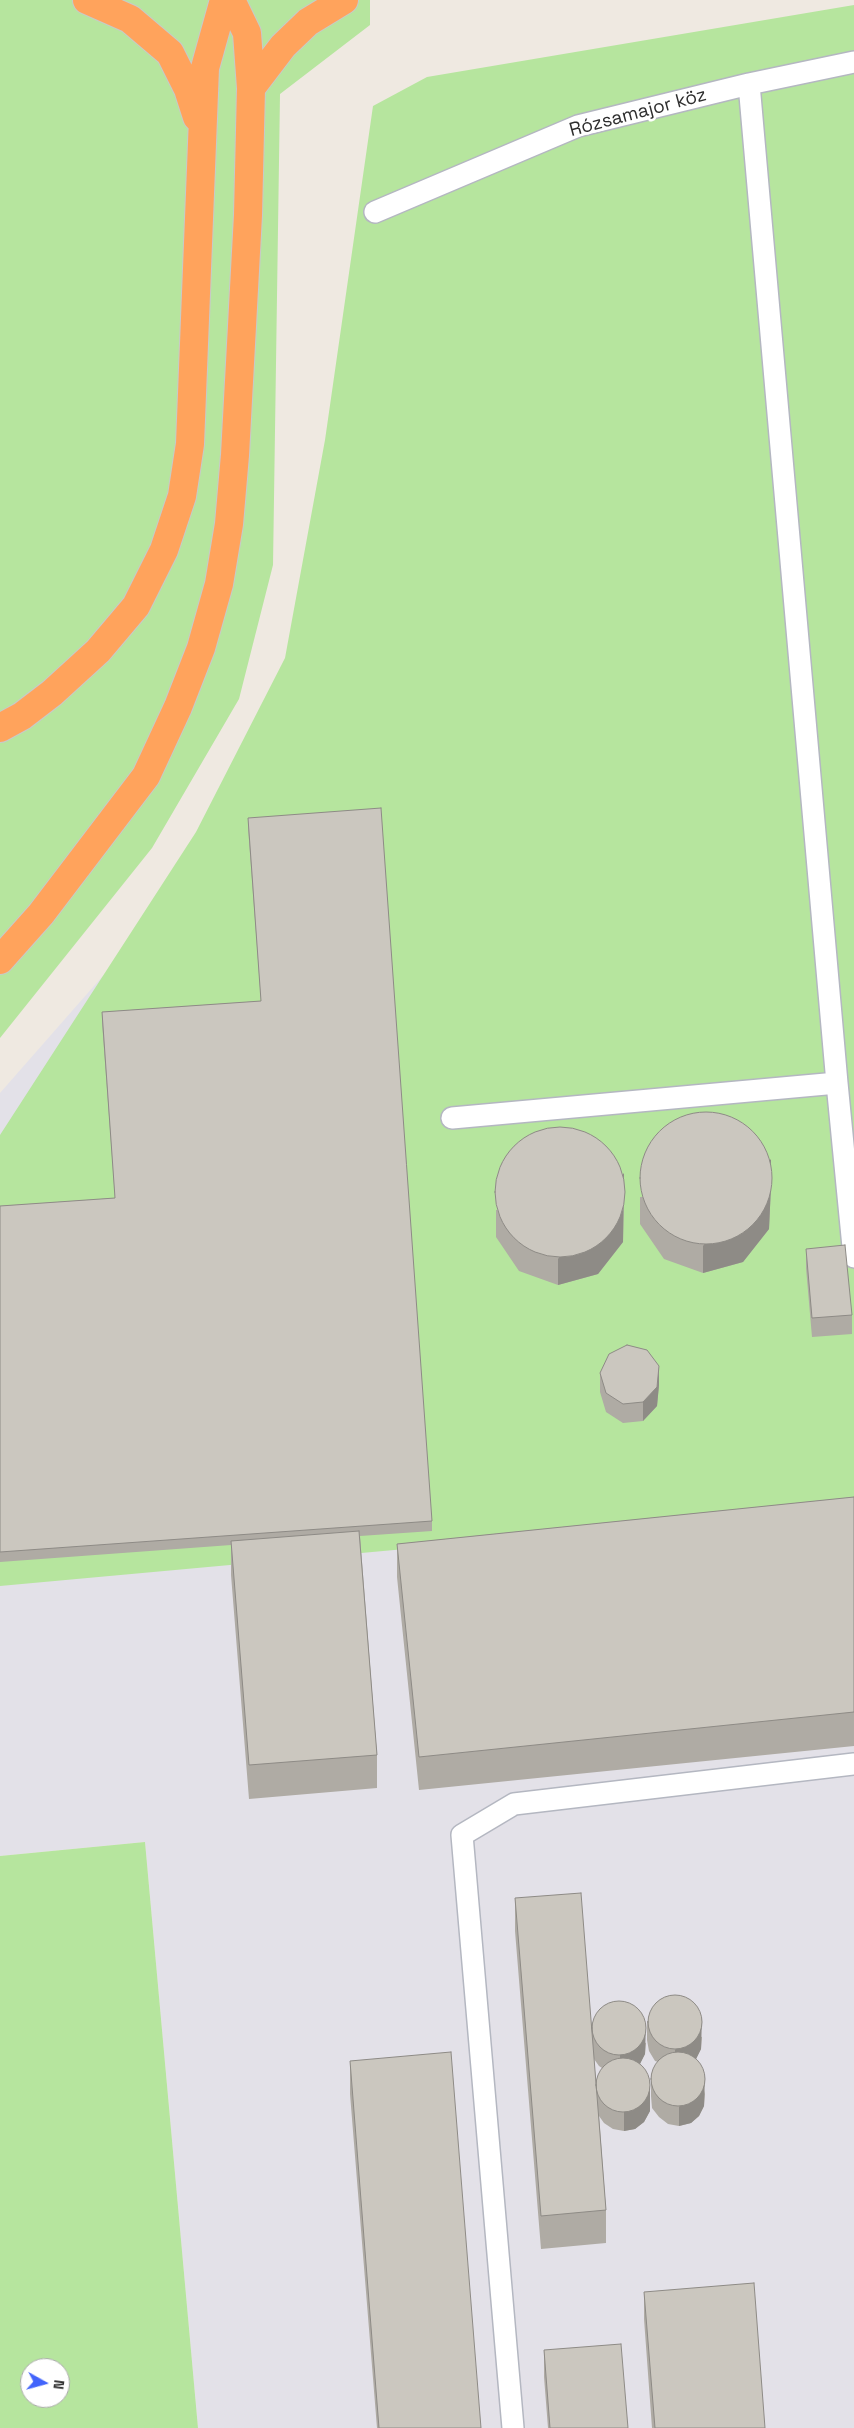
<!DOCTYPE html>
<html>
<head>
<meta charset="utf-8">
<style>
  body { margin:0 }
  #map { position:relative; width:854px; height:2428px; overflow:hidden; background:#efe9e1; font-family:"Space Grotesk",sans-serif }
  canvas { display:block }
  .north { position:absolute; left:20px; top:2358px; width:50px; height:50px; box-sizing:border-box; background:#fff; border:1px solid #ababab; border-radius:50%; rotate:97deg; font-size:14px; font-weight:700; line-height:20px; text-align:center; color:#2e2e2e }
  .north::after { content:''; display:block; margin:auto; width:18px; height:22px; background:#4264fb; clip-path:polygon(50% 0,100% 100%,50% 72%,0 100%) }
</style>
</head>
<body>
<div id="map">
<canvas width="854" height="2428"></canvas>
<div class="north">N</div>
</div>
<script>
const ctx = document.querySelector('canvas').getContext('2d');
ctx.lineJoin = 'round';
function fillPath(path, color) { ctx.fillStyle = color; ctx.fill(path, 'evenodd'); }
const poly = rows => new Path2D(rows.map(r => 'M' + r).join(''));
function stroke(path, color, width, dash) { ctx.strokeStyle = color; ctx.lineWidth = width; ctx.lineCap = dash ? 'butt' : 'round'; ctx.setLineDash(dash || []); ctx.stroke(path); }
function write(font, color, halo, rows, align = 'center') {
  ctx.font = font + ' "Space Grotesk",sans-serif'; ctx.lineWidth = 5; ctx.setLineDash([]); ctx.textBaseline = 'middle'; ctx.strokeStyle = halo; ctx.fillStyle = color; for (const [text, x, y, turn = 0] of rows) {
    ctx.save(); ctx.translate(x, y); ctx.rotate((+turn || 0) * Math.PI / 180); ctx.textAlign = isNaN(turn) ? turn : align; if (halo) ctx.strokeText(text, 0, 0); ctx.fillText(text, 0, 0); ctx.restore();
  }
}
fillPath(poly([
  [854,762,854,2428,198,2428,145,1842,0,1856,0,1093,194,872]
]), '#e3e1e8');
fillPath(poly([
  [0,0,370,0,370,25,280,94,273,565,239,699,152,848,0,1038],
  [854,5,854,1508,0,1586,0,1135,196,832,285,658,325,440,373,106,427,77],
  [145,1842,198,2428,0,2428,0,1856],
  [30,2368,60,2368,60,2398,30,2398]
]), '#b6e59e');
const service = poly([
  [749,84,837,1083,854,1257],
  [375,212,578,126,749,84,854,62],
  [452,1118,837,1083],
  [513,2428,462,1835,514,1804,854,1764]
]);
const motorway = poly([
  [87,0,130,19,170,53,188,89,197,117],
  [251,88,283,46,308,22,344,0],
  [0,728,22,716,52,693,98,651,136,606,164,550,182,496,190,444,205,68,224,0],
  [0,960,41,914,146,776,178,707,201,648,219,584,229,524,235,455,248,215,251,88,247,33,231,0]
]);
stroke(service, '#b4b7c1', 24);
stroke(motorway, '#c9c9c9', 30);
stroke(service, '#fff', 21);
stroke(motorway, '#ffa35c', 28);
fillPath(poly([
  [248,818,432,1521,432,1531,360,1536,377,1755,377,1788,249,1799,231,1575,231,1545,0,1562,0,1206,115,1198,102,1022,102,1012,261,1001,248,827],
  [771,1186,769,1229,743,1262,703,1273,664,1259,640,1224,640,1197],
  [624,1200,623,1242,598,1274,558,1285,519,1271,496,1237,496,1210],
  [806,1249,852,1315,852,1334,812,1337,806,1268],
  [600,1373,659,1385,657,1406,643,1421,623,1423,606,1412,600,1392],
  [854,1497,854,1746,419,1790,397,1577,397,1544],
  [515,1898,592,2025,646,2043,645,2054,640,2063,650,2100,650,2111,644,2122,635,2129,624,2131,613,2129,604,2123,599,2116,606,2210,606,2243,541,2249,515,1931],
  [594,2059,599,2066,602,2068,596,2082],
  [647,2021,702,2037,701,2049,696,2059,705,2094,704,2106,699,2116,691,2123,679,2126,668,2124,659,2117,652,2108,651,2096,651,2077,658,2062,655,2061,649,2051,647,2040],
  [350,2061,481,2428,377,2428,350,2094],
  [644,2292,765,2428,652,2428,644,2319],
  [544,2350,628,2428,548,2428,544,2377]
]), '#afaba4');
fillPath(poly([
  [771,1159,771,1186,769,1229,743,1262,703,1273,703,1246],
  [624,1173,623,1242,598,1274,558,1285,558,1259],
  [659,1366,659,1385,657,1406,643,1421,643,1402],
  [702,2018,701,2049,696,2059,675,2069,675,2050],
  [646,2024,645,2054,640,2064,620,2074,620,2055],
  [705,2076,704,2106,699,2116,691,2123,679,2126,679,2107],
  [650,2081,650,2111,644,2122,635,2129,624,2131,624,2112]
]), '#8e8b86');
const building = poly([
  [381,808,432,1521,0,1552,0,1206,115,1198,102,1012,261,1001,248,818,381,808],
  '640 1178a66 66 0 1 1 132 0a66 66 0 1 1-132 0Z',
  '495 1192a65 65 0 1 1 130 0a65 65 0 1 1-130 0Z',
  [845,1245,852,1315,812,1318,806,1249,845,1245],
  [627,1345,647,1350,659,1366,657,1387,643,1402,623,1404,606,1393,600,1373,609,1354,627,1345],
  [854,1497,854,1712,419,1757,397,1544,854,1497],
  [359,1531,377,1755,249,1765,231,1541,359,1531],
  [581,1893,606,2210,541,2216,515,1898,581,1893],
  '648 2022a27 27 0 1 1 54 0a27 27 0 1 1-54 0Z',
  '592 2028a27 27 0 1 1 54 0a27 27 0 1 1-54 0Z',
  [451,2052,481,2428,379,2428,350,2061,451,2052],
  '651 2079a27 27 0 1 1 54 0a27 27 0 1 1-54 0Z',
  '596 2085a27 27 0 1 1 54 0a27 27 0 1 1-54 0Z',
  [754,2283,765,2428,655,2428,644,2292,754,2283],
  [621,2344,628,2428,550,2428,544,2350,621,2344]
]);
fillPath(building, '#cbc7bf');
stroke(building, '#8e8b86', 1);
write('19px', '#2e2e2e', '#fff', [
  ["Rózsamajor köz",638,113,-15]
]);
</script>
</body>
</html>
